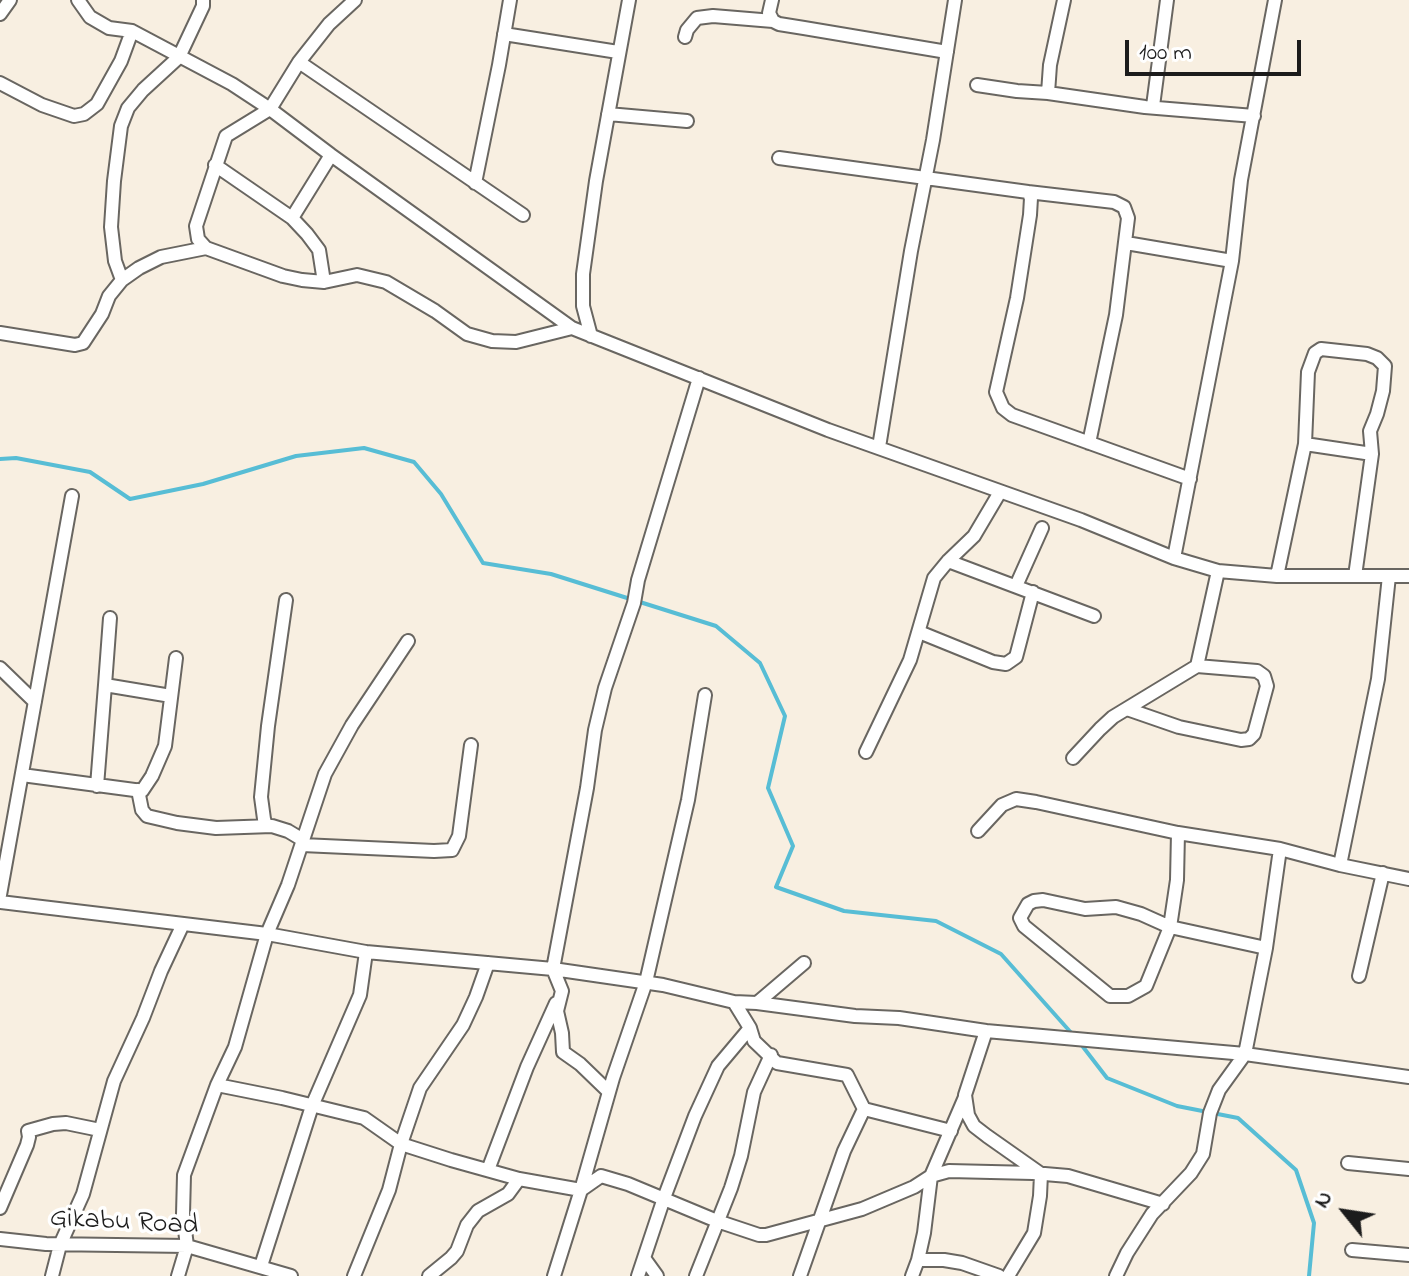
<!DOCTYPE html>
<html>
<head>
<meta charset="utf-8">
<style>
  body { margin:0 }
  #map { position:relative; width:1409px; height:1276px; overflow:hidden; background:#f8efe1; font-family:"Indie Flower",sans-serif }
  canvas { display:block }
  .north { position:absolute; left:1305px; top:1172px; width:80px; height:80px; -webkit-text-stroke:6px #fff; paint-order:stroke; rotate:300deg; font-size:22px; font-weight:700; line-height:32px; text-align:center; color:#1c1c1c }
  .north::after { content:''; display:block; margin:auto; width:28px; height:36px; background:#1c1c1c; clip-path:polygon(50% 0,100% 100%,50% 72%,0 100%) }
  .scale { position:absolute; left:1125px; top:40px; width:176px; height:36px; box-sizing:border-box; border:4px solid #1c1c1c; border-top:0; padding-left:10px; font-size:24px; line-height:28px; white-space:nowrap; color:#1c1c1c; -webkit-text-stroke:6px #fff; paint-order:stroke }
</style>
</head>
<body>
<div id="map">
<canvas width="1409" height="1276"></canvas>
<div class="north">N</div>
<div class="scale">100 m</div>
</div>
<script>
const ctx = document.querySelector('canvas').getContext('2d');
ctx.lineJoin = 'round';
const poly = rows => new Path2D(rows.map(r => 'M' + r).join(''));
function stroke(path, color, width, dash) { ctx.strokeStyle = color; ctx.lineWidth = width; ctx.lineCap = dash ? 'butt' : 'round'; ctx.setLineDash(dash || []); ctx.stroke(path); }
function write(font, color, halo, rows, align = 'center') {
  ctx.font = font + ' "Indie Flower",sans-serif'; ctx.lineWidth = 7; ctx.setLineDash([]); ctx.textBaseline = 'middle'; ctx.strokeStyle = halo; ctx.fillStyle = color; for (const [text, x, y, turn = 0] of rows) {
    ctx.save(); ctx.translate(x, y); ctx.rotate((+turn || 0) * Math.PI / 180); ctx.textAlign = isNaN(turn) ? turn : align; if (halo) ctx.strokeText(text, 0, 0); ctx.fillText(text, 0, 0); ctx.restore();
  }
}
stroke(poly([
  [0,459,16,458,90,472,130,499,203,484,296,456,364,448,414,462,441,494,483,563,551,574,716,626,760,663,785,716,768,788,793,846,776,887,844,911,936,921,1001,954,1074,1036],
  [1080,1043,1107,1078,1177,1106,1238,1118,1296,1170,1314,1223,1309,1276]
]), '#57bdd5', 4);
const street = poly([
  [78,0,90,17,109,28,132,31,232,84,270,109,331,155,572,328,828,430,1081,520,1174,558,1218,571,1277,576,1389,576],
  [355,0,329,24,299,62,270,109,226,136,196,226,198,239,206,248,283,276,302,280,324,282,357,275,386,282,435,311,467,334,492,341,516,342,572,328],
  [772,0,769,13,773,21],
  [0,14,10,0],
  [504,34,618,52],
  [685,37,687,30,697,18,713,16,773,21,779,24,804,28,947,52],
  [299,62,523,215],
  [0,83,42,105,74,116,84,114,97,104,121,61,132,31],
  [977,85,1017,91,1048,93,1050,65,1064,0],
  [1048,93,1145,107,1254,116],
  [1153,106,1167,0],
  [608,114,687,121],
  [779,158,1028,192,1031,198,1030,215,1017,298,996,392,1003,408,1012,415,1190,479],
  [215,165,292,218,307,234,319,250,324,282],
  [475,183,499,65,510,0],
  [1028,192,1114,202,1124,207,1128,218,1116,315,1089,443],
  [292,218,331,155],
  [1126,243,1232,261],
  [122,280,115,261,111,227,114,181,121,126,128,108,143,90,179,57,203,6,203,0],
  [0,333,75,345,83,343,102,314,109,296,122,280,139,268,161,257,206,248],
  [591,336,583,306,583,274,596,181,629,0],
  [1305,444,1372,454],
  [879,447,911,251,933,140,955,0],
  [1174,558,1232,261,1241,180,1275,0],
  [948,561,1094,616],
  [1277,576,1305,444,1308,372,1315,353,1321,349,1367,354,1377,358,1385,366,1383,391,1377,414,1370,431,1372,454,1355,576],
  [1016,586,1042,528],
  [919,632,993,662,1006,664,1016,657,1033,592],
  [0,668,35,702],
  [105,685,110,618],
  [1127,709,1179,727,1241,740,1249,739,1254,734,1267,686,1264,676,1257,671,1197,666],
  [866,752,910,660,934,578,948,561,974,536,1000,492],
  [1073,758,1100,729,1113,717,1197,666,1218,571],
  [22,775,142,791,152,776,165,746,176,658],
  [97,786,105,685,171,696],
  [138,790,142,810,147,816,177,823,216,828,272,826,288,831,303,840],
  [266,826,264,819,261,797,268,726,286,600],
  [978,831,1002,805,1016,799,1036,802,1178,833,1177,880,1170,927,1146,986,1128,996,1110,996,1024,926,1020,918,1028,904,1034,901,1043,900,1085,909,1116,907,1141,914,1170,927,1266,948],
  [1178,833,1280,849],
  [302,845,434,851,452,850,459,836,471,745],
  [1340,865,1409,879],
  [0,895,72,496],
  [0,902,267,934,366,952,553,969,587,788,595,730,605,688,634,603,638,580,699,378],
  [1359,976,1383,873],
  [757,1003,804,963],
  [750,1028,754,1041,777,1063,847,1075,864,1109,951,1131],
  [986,1031,1245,1054,1409,1077],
  [217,1085,282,1098,364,1118,401,1144,451,1160,519,1179],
  [609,1092,580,1064,563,1052,562,1033,557,1011,562,991,553,969,663,985,734,1002,757,1003,855,1016,899,1018,986,1031,965,1095,968,1115,974,1126,987,1136,1041,1174,1040,1196,1034,1233,1008,1276],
  [1348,1163,1409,1169],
  [488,1170,527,1067,556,1003],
  [0,1208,27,1145,29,1137,28,1131,53,1124,66,1123,100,1130],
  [0,1239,46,1244,187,1246,291,1276],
  [1352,1250,1409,1255],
  [644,1258,657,1276],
  [918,1260,924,1233,931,1176,949,1171,1033,1173,1068,1176,1163,1204],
  [261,1266,312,1106,360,995,366,952],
  [52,1276,60,1245,83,1194,114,1081,143,1018,161,971,183,924],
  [178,1276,187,1246,183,1214,184,1175,217,1085,235,1047,267,934,288,885,325,774,352,725,408,641],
  [354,1276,389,1190,401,1144,420,1088,463,1025,476,997,488,963],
  [429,1276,451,1258,457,1251,467,1225,478,1211,508,1194,519,1179,581,1190,601,1176,628,1184,717,1221,759,1235,766,1235,862,1209,914,1187,931,1176,965,1097],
  [554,1276,581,1190,613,1078,646,982,688,800,705,695],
  [638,1276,664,1198,695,1116,718,1066,750,1028,734,1002],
  [696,1276,731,1188,741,1156,754,1092,771,1055],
  [800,1276,844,1151,864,1109],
  [912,1276,918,1260,944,1260,962,1263,999,1276],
  [1116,1276,1127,1253,1152,1214,1191,1173,1203,1154,1210,1113,1219,1090,1245,1054,1266,948,1280,849,1340,865,1378,679,1389,576,1409,576]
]);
stroke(street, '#696661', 16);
stroke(street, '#fff', 12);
write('28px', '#1c1c1c', '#fff', [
  ["Gikabu Road",124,1224,3]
]);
</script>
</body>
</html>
